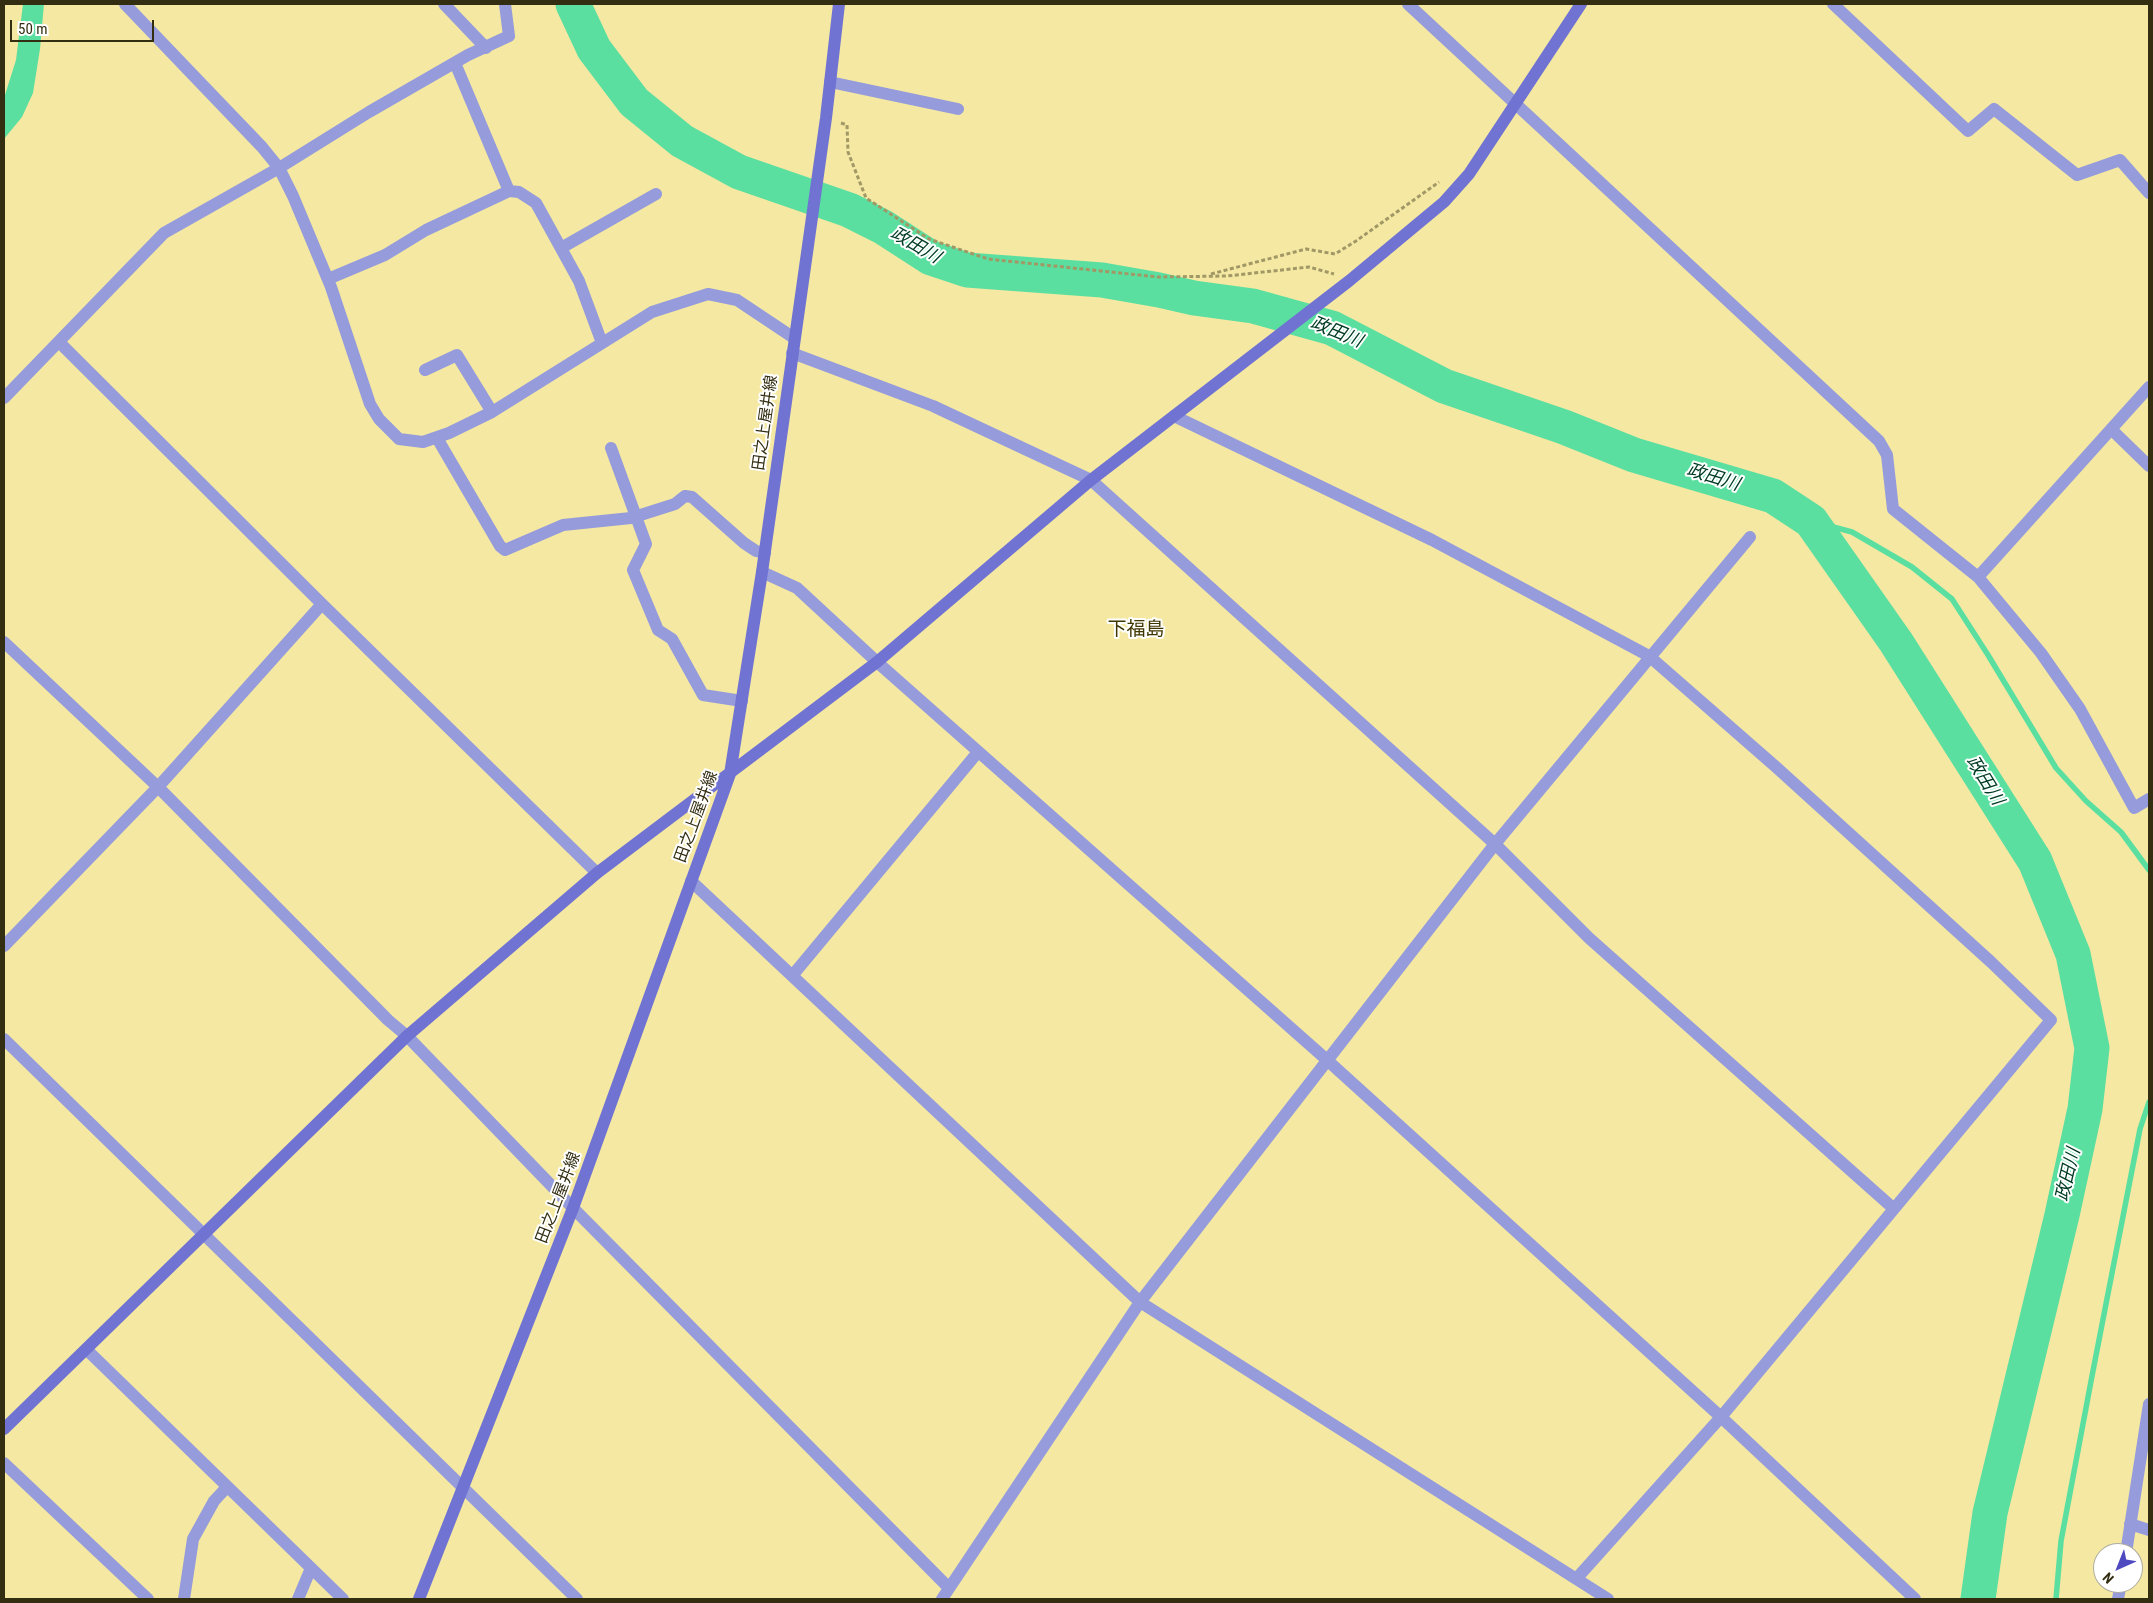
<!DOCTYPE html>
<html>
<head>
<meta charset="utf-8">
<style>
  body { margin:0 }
  #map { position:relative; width:2153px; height:1603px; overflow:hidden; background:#f4e8a3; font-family:"Roboto Condensed",sans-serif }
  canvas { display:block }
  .frame { position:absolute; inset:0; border:5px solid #332e12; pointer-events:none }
  .north { position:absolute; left:2093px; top:1543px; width:50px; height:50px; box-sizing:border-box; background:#fff; border:1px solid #adaba0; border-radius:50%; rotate:224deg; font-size:14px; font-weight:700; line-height:20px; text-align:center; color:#332e12 }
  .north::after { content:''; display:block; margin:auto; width:18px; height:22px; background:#504ac1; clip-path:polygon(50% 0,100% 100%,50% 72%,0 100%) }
  .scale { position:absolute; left:10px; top:20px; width:144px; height:22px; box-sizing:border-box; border:2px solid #332e12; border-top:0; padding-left:6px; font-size:15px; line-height:18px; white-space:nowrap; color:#332e12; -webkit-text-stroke:4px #fff; paint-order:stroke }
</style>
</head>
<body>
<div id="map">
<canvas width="2153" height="1603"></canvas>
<div class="frame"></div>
<div class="north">N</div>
<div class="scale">50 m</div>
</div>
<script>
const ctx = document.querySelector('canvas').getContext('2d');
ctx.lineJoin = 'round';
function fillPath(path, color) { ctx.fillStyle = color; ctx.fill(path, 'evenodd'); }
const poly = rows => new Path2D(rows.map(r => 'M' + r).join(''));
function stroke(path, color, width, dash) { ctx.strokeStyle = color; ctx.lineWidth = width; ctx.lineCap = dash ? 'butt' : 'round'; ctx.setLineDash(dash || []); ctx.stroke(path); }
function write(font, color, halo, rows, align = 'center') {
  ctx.font = font + ' "Roboto Condensed","Noto Sans JP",sans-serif'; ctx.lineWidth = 4; ctx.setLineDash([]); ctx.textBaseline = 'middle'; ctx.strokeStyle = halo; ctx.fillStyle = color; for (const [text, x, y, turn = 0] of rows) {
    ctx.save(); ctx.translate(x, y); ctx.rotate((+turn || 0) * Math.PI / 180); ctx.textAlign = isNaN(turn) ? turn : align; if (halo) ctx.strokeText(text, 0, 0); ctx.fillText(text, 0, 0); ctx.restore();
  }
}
fillPath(poly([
  [23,4,44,4,40,49,33,93,22,117,4,139,4,98,16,60]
]), '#5adfa0');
stroke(poly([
  [1811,521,1852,532,1912,567,1952,599,1988,655,2056,768,2086,801,2121,832,2149,870],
  [2056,1599,2061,1541,2092,1376,2140,1129,2149,1102]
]), '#5adfa0', 5.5);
stroke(poly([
  [573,4,594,49,634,102,682,141,739,172,849,210,883,227,931,258,967,270,1102,280,1159,290,1194,298,1253,306,1332,328,1444,386,1564,427,1634,455,1773,496,1811,521,1896,642,2035,861,2073,954,2092,1048,2085,1109,2062,1215,1990,1513,1978,1599]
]), '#5adfa0', 35);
stroke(poly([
  [841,123,847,125,848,152,866,198,929,239,988,259,1158,277,1227,276,1309,267,1334,274],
  [1211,274,1306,249,1335,254,1356,241,1439,182]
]), '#a19865', 3, [4, 2.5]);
stroke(poly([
  [125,4,262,147,279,168,293,196,331,287,370,404,379,419,399,439,423,442,449,433,492,412,652,312,708,294,737,300,794,338],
  [444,4,486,48],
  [1408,4,1879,441,1887,455,1893,509,1978,577,2041,653,2080,709,2134,808,2149,799],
  [1833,4,1968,131,1994,109,2077,175,2120,160,2149,193],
  [455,63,509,191,519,192,536,203,579,281,602,343],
  [830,82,958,109],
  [561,248,656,194],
  [328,279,385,255,426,230,509,191],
  [60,343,322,604,597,873],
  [792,353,933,406,1091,480,1495,844,1589,938,1893,1208],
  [425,370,457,355,492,412],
  [4,398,164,233,279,168,369,112,468,55,509,36,505,4],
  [1174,416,1432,540,1649,656,1776,767,1991,962,2051,1020,1721,1417,1577,1578],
  [2111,429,2149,466],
  [437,438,500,546,505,550,563,525,631,518,675,504,685,496,692,497,744,543,756,551,765,553],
  [611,448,646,544,633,570,658,630,672,639,703,695,742,701],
  [762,572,797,588,877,662,1327,1060,1721,1417,1915,1599],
  [1978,577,2149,387],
  [4,642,158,787,388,1020,407,1036,573,1208,949,1588],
  [691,881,1140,1302,1608,1599],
  [4,946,158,787,322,604],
  [792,976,978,752],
  [4,1039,577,1599],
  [87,1350,343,1599],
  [4,1463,148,1599],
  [2130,1524,2149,1530],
  [2126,1553,2149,1404],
  [184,1599,193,1539,214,1501,227,1487],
  [298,1599,311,1568],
  [942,1599,1140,1302,1495,844,1750,537],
  [2118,1599,2121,1583]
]), '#959bdb', 12);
stroke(poly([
  [4,1429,407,1036,597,873,877,662,1091,480,1349,281,1444,202,1469,174,1581,4],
  [419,1599,573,1208,730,774,762,572,826,118,839,4]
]), '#7073d2', 12);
write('16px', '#332e12', '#fff', [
  ["田之上屋井線",766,423,-82],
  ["田之上屋井線",697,817,-70],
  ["田之上屋井線",559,1198,-69]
]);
write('italic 18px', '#003b23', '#fff', [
  ["政田川",915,246,30],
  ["政田川",1336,333,22],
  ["政田川",1713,478,17],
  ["政田川",1984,781,58],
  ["政田川",2069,1175,-77]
]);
write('19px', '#3f3600', '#fff', [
  ["下福島",1136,630]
]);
</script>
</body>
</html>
